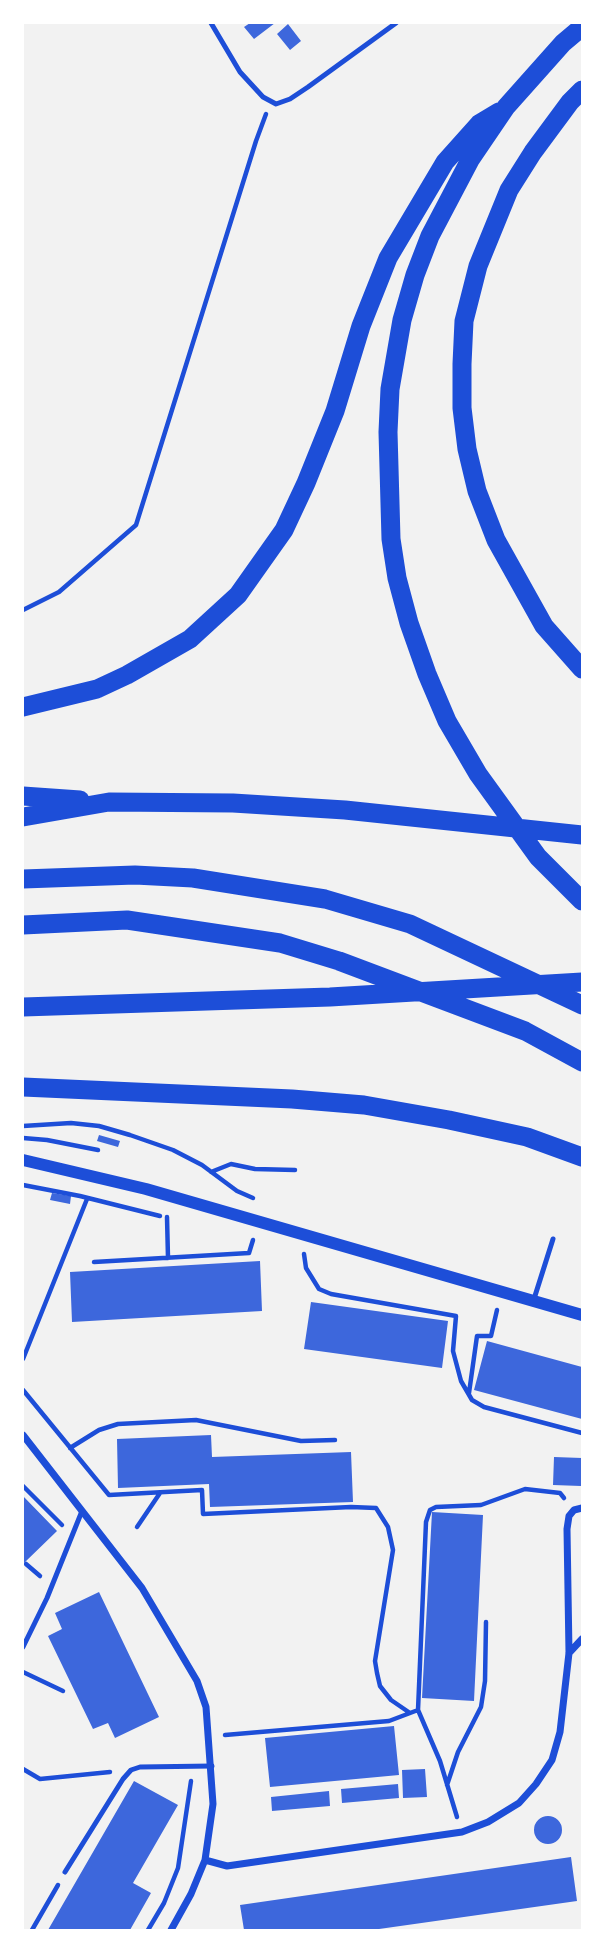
<!DOCTYPE html>
<html>
<head>
<meta charset="utf-8">
<style>
  body { margin:0 }
  #map { position:relative; width:605px; height:1953px; overflow:hidden; background:#f2f2f2; font-family:"Fira Sans Condensed",sans-serif }
  canvas { display:block }
  .frame { position:absolute; inset:0; border:24px solid #fff; pointer-events:none }
</style>
</head>
<body>
<div id="map">
<canvas width="605" height="1953"></canvas>
<div class="frame"></div>
</div>
<script>
const ctx = document.querySelector('canvas').getContext('2d');
ctx.lineJoin = 'round';
function fillPath(path, color) { ctx.fillStyle = color; ctx.fill(path, 'evenodd'); }
const poly = rows => new Path2D(rows.map(r => 'M' + r).join(''));
function stroke(path, color, width, dash) { ctx.strokeStyle = color; ctx.lineWidth = width; ctx.lineCap = dash ? 'butt' : 'round'; ctx.setLineDash(dash || []); ctx.stroke(path); }
fillPath(poly([
  [250,23,275,23,254,39,244,27],
  [288,24,301,41,290,50,277,34],
  [99,1135,120,1141,118,1147,97,1141],
  [52,1193,71,1196,70,1204,50,1200],
  [260,1261,262,1311,72,1322,70,1272],
  [311,1302,448,1321,442,1368,304,1349],
  [487,1341,582,1367,582,1419,474,1390],
  [211,1435,212,1457,351,1452,353,1502,210,1507,209,1484,118,1488,117,1439],
  [554,1457,582,1458,581,1486,553,1485],
  [23,1496,57,1531,23,1564],
  [432,1512,483,1515,474,1701,422,1698],
  [99,1592,159,1717,115,1738,108,1723,93,1729,48,1636,62,1629,55,1613],
  [394,1726,399,1775,270,1787,265,1738],
  [425,1769,427,1797,403,1798,402,1770],
  [134,1781,178,1805,133,1883,151,1893,130,1930,48,1930],
  [398,1784,399,1798,342,1803,341,1789],
  [329,1791,330,1806,272,1811,271,1797],
  '534 1830a14 14 0 1 1 28 0a14 14 0 1 1-28 0Z',
  [571,1857,577,1901,372,1930,244,1930,240,1905]
]), '#3d67dc');
stroke(poly([
  [23,610,59,592,136,525,256,141,266,114],
  [23,1126,71,1123,99,1126,130,1135,173,1150,202,1165,237,1191,253,1198],
  [23,1138,47,1140,98,1150],
  [211,1172,231,1164,255,1169,295,1170],
  [23,1185,80,1196,160,1216],
  [167,1217,168,1258],
  [304,1254,306,1268,319,1289,331,1294,456,1316,453,1351,461,1381,472,1400,484,1407,582,1433],
  [94,1262,249,1253,253,1240],
  [23,1359,87,1199],
  [23,1390,109,1495,202,1490,203,1514,351,1507,376,1508,388,1527,393,1550,375,1661,377,1673,380,1686,391,1700,410,1713],
  [469,1393,477,1336,491,1336,497,1310],
  [70,1448,99,1430,118,1424,196,1420,301,1441,335,1440],
  [23,1486,62,1525],
  [137,1527,160,1493],
  [26,1564,40,1576],
  [23,1672,63,1691],
  [418,1710,426,1522,430,1510,436,1507,481,1505,525,1489,560,1493,564,1498],
  [225,1735,389,1721,418,1710,440,1761,457,1817],
  [23,1769,40,1779,110,1772],
  [447,1785,458,1752,481,1707,485,1681,486,1622],
  [32,1930,58,1885],
  [148,1930,164,1903,178,1868,191,1781]
]), '#1d4ed8', 4.5);
stroke(poly([
  [211,23,240,72,263,97,276,104,290,99,308,87,396,23],
  [534,1299,553,1239],
  [23,1647,47,1598,82,1511],
  [65,1872,123,1779,131,1770,140,1767,212,1766]
]), '#1d4ed8', 5);
stroke(poly([
  [23,1435,142,1588,197,1681,206,1707,213,1804,205,1860,191,1894,171,1930],
  [569,1653,582,1639],
  [205,1860,227,1866,462,1832,488,1822,519,1803,536,1784,552,1760,560,1732,569,1653,567,1529,569,1516,574,1510,582,1508]
]), '#1d4ed8', 7);
stroke(poly([
  [23,1160,146,1189,582,1315]
]), '#1d4ed8', 12);
stroke(poly([
  [582,27,563,43,506,107,470,160,430,236,415,275,402,320,390,389,388,432,391,539,397,578,409,623,427,674,447,721,478,774,538,857,582,901],
  [582,90,570,102,533,152,509,190,478,266,464,321,462,364,462,408,467,449,477,491,496,540,544,626,582,669],
  [23,707,97,689,127,675,190,639,238,595,284,530,306,483,335,411,361,326,388,258,445,162,479,124,499,112],
  [23,796,80,800],
  [23,817,109,802,233,803,345,810,582,835],
  [23,879,135,875,193,878,325,899,410,924,582,1005],
  [23,925,127,920,280,943,339,961,525,1031,582,1062],
  [23,1007,330,997,582,982],
  [23,1087,292,1099,364,1105,449,1120,527,1137,582,1157]
]), '#1d4ed8', 19);
</script>
</body>
</html>
